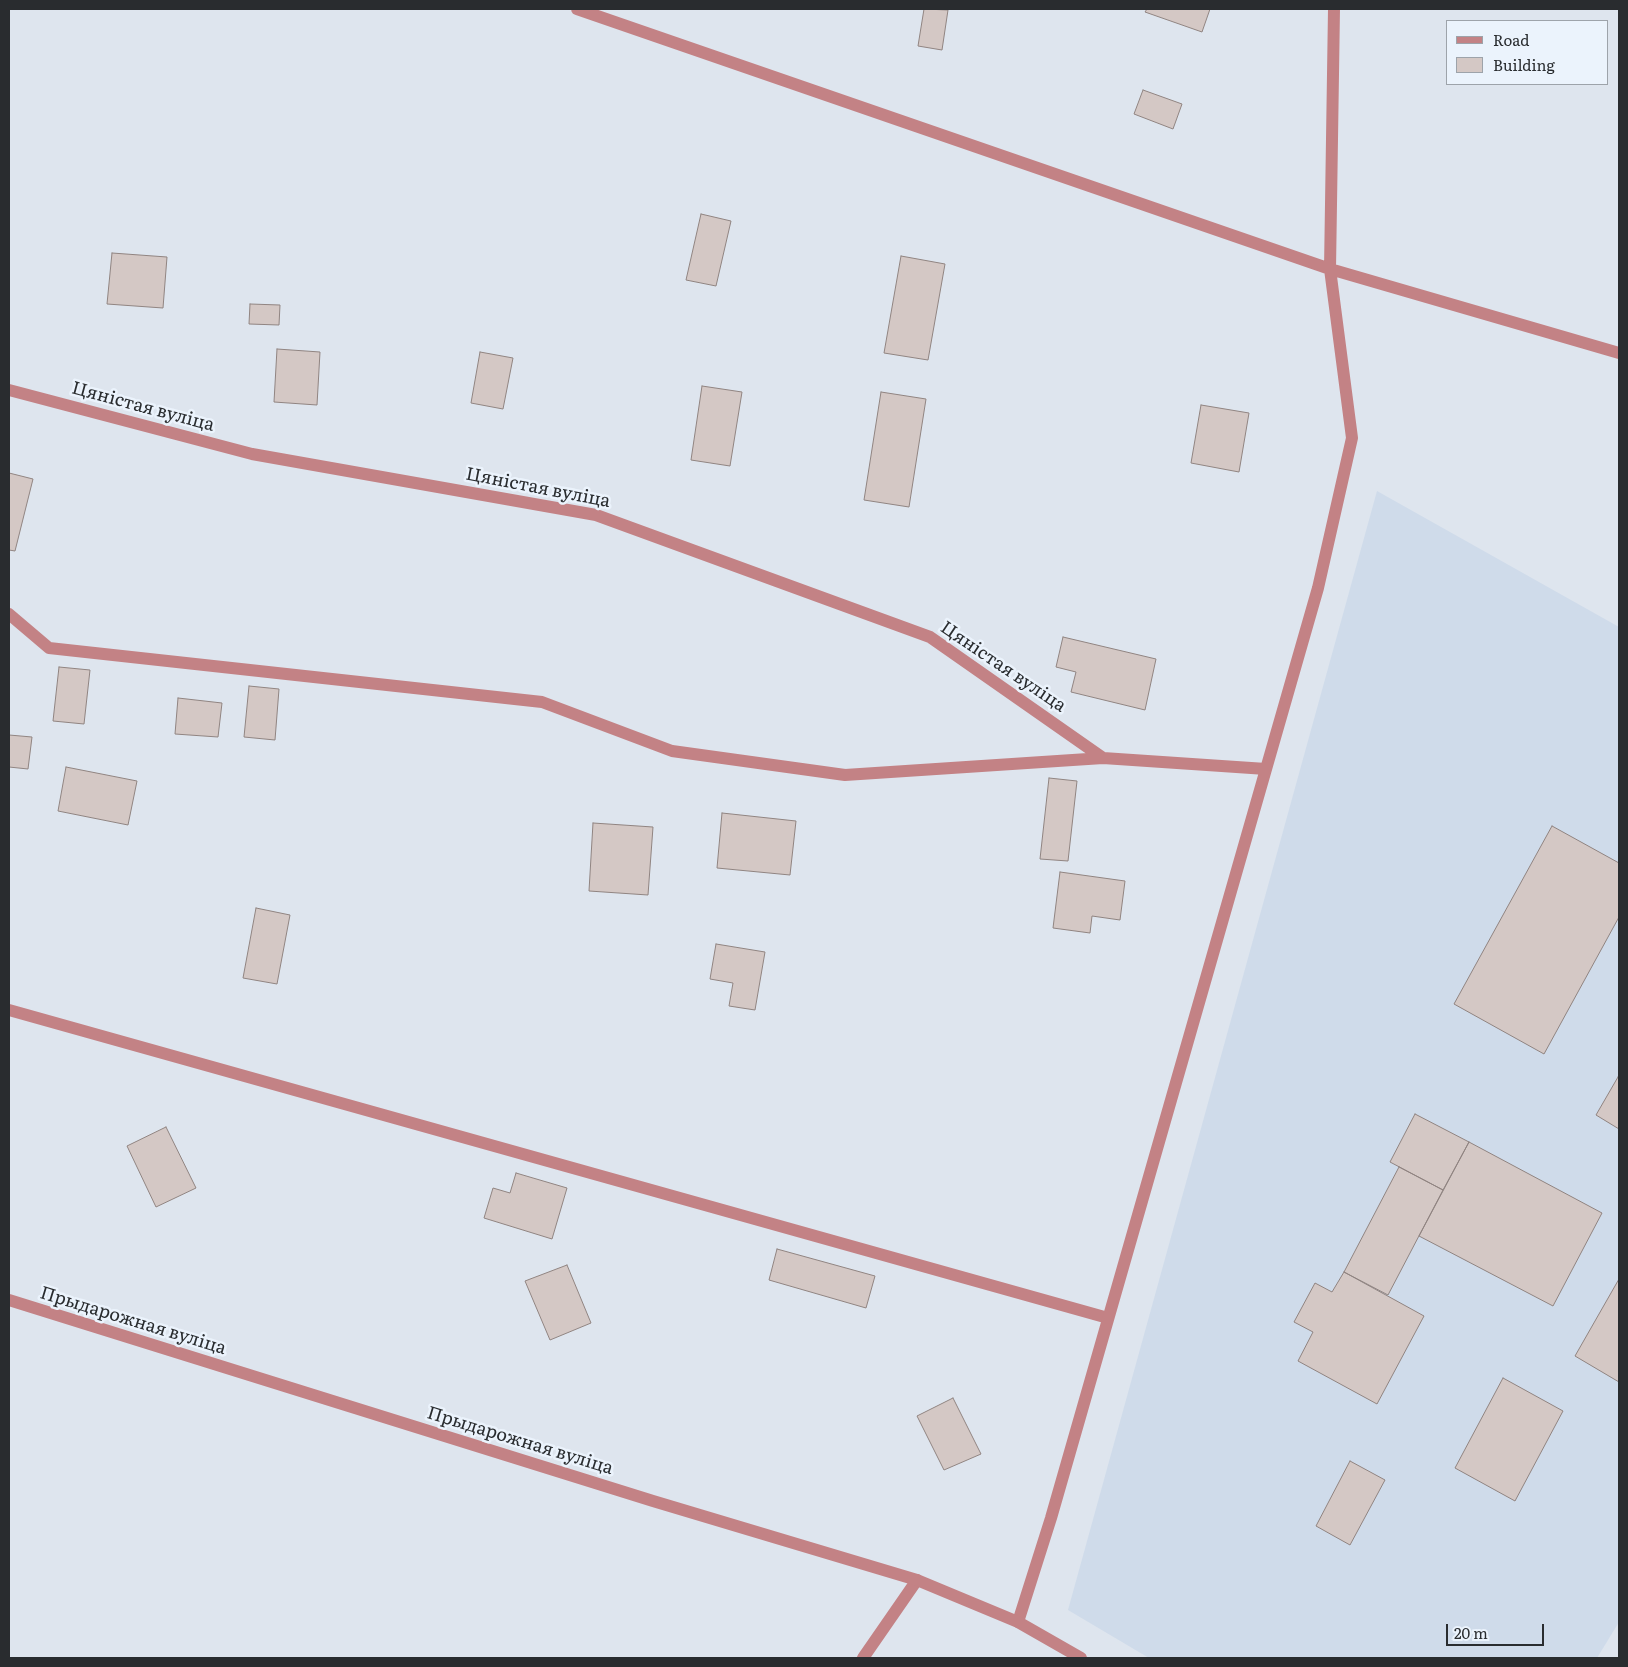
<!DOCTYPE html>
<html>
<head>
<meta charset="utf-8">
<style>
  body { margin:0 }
  #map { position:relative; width:1628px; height:1667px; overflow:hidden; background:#dee5ee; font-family:Literata,serif }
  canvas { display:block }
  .frame { position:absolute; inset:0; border:10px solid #292c2f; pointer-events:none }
  .legend { position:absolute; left:1446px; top:20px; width:162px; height:65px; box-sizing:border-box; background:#ebf3fc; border:1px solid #9da3aa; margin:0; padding:6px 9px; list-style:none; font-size:15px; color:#292c2f }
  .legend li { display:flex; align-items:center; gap:10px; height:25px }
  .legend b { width:25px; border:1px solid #9da3aa }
  .scale { position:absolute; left:1446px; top:1624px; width:98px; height:22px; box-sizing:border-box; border:2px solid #292c2f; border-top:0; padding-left:6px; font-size:15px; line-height:18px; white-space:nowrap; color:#292c2f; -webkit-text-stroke:4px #ebf3fc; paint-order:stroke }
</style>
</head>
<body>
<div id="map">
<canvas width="1628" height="1667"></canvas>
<div class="frame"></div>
<ul class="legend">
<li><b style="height:6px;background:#c38285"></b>Road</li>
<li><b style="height:14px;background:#d4c8c5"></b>Building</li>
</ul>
<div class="scale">20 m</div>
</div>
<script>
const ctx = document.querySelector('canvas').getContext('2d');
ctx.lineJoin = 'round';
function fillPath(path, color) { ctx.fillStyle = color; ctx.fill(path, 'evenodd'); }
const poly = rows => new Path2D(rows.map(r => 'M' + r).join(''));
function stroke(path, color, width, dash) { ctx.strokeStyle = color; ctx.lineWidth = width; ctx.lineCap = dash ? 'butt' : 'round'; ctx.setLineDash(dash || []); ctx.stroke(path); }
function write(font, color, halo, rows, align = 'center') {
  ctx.font = font + ' Literata,serif'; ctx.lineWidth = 5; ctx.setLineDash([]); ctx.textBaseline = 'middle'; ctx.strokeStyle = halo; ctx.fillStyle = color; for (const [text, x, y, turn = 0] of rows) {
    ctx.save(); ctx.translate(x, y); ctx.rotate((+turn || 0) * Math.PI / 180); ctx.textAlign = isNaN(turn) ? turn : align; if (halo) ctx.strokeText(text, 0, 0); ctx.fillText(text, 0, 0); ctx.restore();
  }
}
fillPath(poly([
  [1377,491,1619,627,1619,1622,1597,1658,1149,1658,1068,1610]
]), '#cfdbea');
const building = poly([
  [924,9,948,10,942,50,918,46,924,9],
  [1147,9,1210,9,1202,32,1145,12,1147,9],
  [1143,90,1182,104,1173,129,1134,114,1143,90],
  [701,214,731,221,716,286,686,280,701,214],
  [112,253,167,257,163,308,107,304,112,253],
  [901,256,945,264,928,360,884,353,901,256],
  [250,304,280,305,279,325,249,324,250,304],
  [277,349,320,352,317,405,274,402,277,349],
  [480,352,513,358,503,409,471,403,480,352],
  [702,386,742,392,730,466,691,460,702,386],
  [881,392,926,399,909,507,864,500,881,392],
  [1201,405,1249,413,1239,472,1191,463,1201,405],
  [9,473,33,479,15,551,9,550,9,473],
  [1063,637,1156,659,1145,710,1071,692,1076,672,1056,667,1063,637],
  [59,667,90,670,84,724,53,721,59,667],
  [249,686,279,689,275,740,244,737,249,686],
  [178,698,222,703,218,737,175,734,178,698],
  [9,735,32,737,28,769,9,767,9,735],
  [66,767,137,781,128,825,58,811,66,767],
  [1049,778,1077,781,1068,861,1040,859,1049,778],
  [722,813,796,821,790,875,717,868,722,813],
  [593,823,653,827,648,895,589,891,593,823],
  [1552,826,1619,863,1619,917,1544,1054,1454,1004,1552,826],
  [1060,872,1125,881,1120,920,1092,916,1090,933,1053,928,1060,872],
  [256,908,290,915,277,984,243,978,256,908],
  [716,944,765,952,755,1010,729,1006,733,983,710,979,716,944],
  [1618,1077,1619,1078,1619,1129,1596,1115,1618,1077],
  [1415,1114,1469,1142,1443,1190,1390,1162,1415,1114],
  [166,1127,196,1188,156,1207,127,1146,166,1127],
  [1469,1142,1602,1213,1553,1306,1419,1236,1469,1142],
  [1399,1167,1443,1190,1388,1295,1344,1272,1399,1167],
  [516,1173,567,1188,552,1239,484,1218,493,1188,510,1193,516,1173],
  [777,1249,875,1276,866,1308,769,1280,777,1249],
  [567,1265,591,1323,550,1340,525,1281,567,1265],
  [1344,1272,1424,1316,1377,1404,1298,1361,1313,1332,1294,1322,1315,1283,1332,1292,1344,1272],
  [1619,1279,1619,1382,1575,1356,1619,1279],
  [1503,1378,1563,1411,1515,1501,1455,1468,1503,1378],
  [953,1398,981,1454,944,1470,917,1416,953,1398],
  [1350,1461,1385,1480,1350,1545,1316,1526,1350,1461]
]);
fillPath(building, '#d4c8c5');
stroke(building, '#908481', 1);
stroke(poly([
  [9,1010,1108,1318],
  [863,1658,917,1580]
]), '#c38285', 12);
stroke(poly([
  [577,9,1330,269,1619,353],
  [9,390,252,454,596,515,930,637,1103,758],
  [9,614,49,648,542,702,672,751,845,775,1103,758,1266,769],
  [1018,1622,1051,1518,1318,588,1352,438,1330,269,1334,9]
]), '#c38285', 12);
stroke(poly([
  [9,1300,653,1501,917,1580,1018,1622,1081,1658]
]), '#c38285', 12);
write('18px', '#292c2f', '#ebf3fc', [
  ["Цяністая вуліца",143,407,15],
  ["Цяністая вуліца",538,488,11],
  ["Цяністая вуліца",1003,667,34],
  ["Прыдарожная вуліца",133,1321,17],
  ["Прыдарожная вуліца",520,1441,17]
]);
</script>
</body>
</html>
